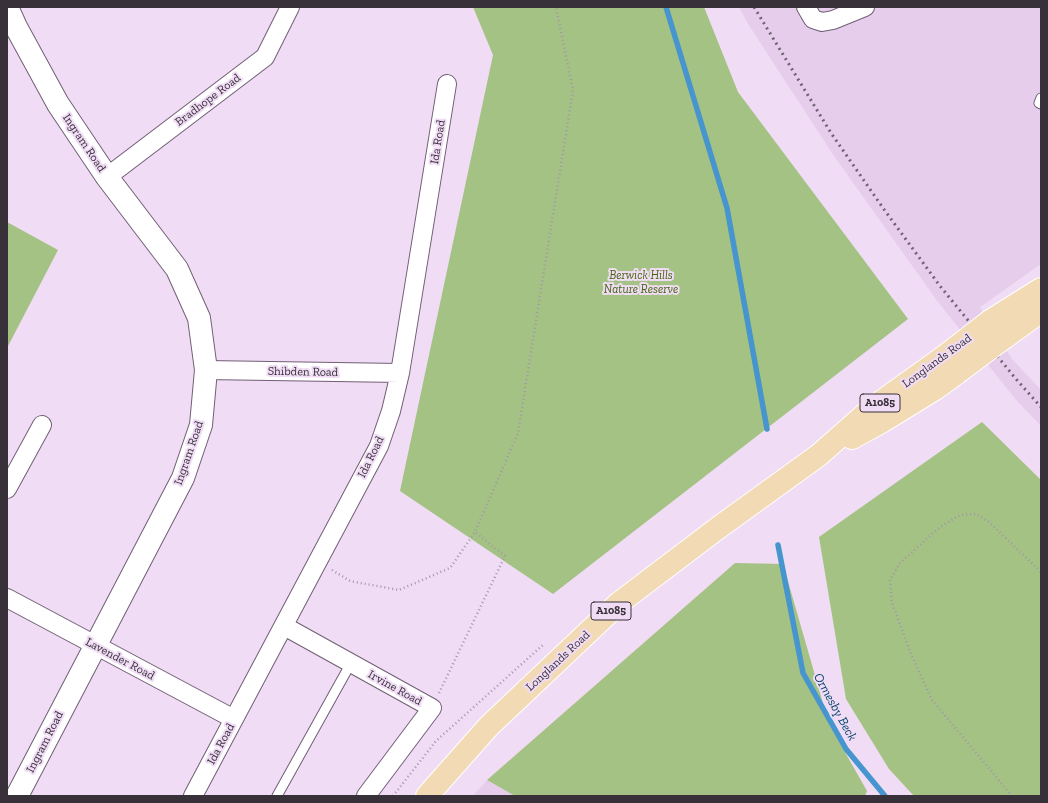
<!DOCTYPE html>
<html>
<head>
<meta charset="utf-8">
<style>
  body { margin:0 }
  #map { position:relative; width:1048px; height:803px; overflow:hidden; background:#f0dcf5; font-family:"Zilla Slab",serif }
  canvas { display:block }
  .frame { position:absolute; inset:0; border:8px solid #39313a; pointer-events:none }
</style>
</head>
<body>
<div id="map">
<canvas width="1048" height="803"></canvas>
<div class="frame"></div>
</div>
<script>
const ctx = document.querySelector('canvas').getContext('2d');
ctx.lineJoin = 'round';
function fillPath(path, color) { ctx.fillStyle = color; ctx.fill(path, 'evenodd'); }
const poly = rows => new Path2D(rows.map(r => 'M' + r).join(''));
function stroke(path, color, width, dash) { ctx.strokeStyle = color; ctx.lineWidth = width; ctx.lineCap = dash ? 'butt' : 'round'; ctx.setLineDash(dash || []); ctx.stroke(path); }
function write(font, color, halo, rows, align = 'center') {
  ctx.font = font + ' "Zilla Slab",serif'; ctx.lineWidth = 4; ctx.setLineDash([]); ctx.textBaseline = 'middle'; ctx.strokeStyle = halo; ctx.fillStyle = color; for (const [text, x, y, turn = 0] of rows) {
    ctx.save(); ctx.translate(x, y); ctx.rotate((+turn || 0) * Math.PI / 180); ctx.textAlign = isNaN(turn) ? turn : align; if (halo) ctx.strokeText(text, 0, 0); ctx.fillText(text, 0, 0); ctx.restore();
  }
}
fillPath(poly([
  [739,7,1041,7,1041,264,980,307,1012,359,1041,390,1041,426,1017,401,938,302,834,156,748,24],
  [487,780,515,796,473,796]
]), '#e6cdec');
fillPath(poly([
  [473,7,704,7,738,92,908,319,553,594,400,491,493,55],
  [7,222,58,250,7,348],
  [982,422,1041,480,1041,796,914,796,889,769,846,699,819,537],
  [735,563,783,564,829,724,867,791,865,796,515,796,487,780]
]), '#a4c283');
stroke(poly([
  [666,7,727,208,767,429],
  [778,545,803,673,846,749,885,796]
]), '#4795ce', 5.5);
const service = poly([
  [1041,98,1039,103,1041,104],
  [277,796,351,663]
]);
const minor = poly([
  [806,7,813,19,822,22,833,20,865,7],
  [107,177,265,57,290,7],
  [206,370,400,373],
  [7,489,42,425],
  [7,598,234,719],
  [284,626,432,708,366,796],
  [193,796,379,446,391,411,400,373,447,84]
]);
const tertiary = poly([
  [7,7,16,27,58,104,107,177,177,269,199,318,206,370,201,425,183,478,17,796]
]);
const primary = poly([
  [990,321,1041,289],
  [1004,338,1041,311],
  [852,438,883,421,935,389,957,373],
  [427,796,489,726,619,603,718,528,819,455,871,409,945,356]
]);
stroke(service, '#715f75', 11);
stroke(minor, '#715f75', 20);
stroke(tertiary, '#715f75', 24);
stroke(primary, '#fff', 24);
stroke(poly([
  [332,570,350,581,399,590,450,568,475,532],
  [439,693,505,556,475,532,518,433,573,90,556,7],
  [393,796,436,741,544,644],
  [1012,796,932,700,911,654,892,603,890,580,900,563,940,527,960,515,976,514,988,521,1041,572]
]), '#a596a9', 2.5, [1, 3]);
stroke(service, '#fff', 9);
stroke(minor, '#fff', 18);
stroke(tertiary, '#fff', 22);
stroke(primary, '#f2dab5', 22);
stroke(poly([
  [754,7,831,133,883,208,940,286,1016,379,1041,407]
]), '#6f6471', 3, [2, 4]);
const primaryBridge = poly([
  [945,356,990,321],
  [957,373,1004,338]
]);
stroke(primaryBridge, '#fff', 24, []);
stroke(primaryBridge, '#f2dab5', 22);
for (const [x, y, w] of [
  [880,403,40],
  [611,611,40]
]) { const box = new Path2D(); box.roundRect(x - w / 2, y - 9, w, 18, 3); ctx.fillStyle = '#f0dcf5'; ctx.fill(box); stroke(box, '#39313a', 1); }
write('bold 11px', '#39313a', null, [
  ["A1085",880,403],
  ["A1085",611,611]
]);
write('12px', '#39313a', '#f0dcf5', [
  ["Bradhope Road",208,100,-37],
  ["Ida Road",438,142,-81],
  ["Ingram Road",84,143,56],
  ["Longlands Road",937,361,-36],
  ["Shibden Road",303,372,1],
  ["Ingram Road",189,453,-71],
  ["Ida Road",371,457,-64],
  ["Lavender Road",120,659,28],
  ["Longlands Road",558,661,-43],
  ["Irvine Road",395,688,29],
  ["Ingram Road",45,742,-63],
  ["Ida Road",221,744,-62]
]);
write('italic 12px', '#43630a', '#f0dcf5', [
  ["Berwick Hills",641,276],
  ["Nature Reserve",641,290]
]);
write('italic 13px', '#06446b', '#f0dcf5', [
  ["Ormesby Beck",835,707,61]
]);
</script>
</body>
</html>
